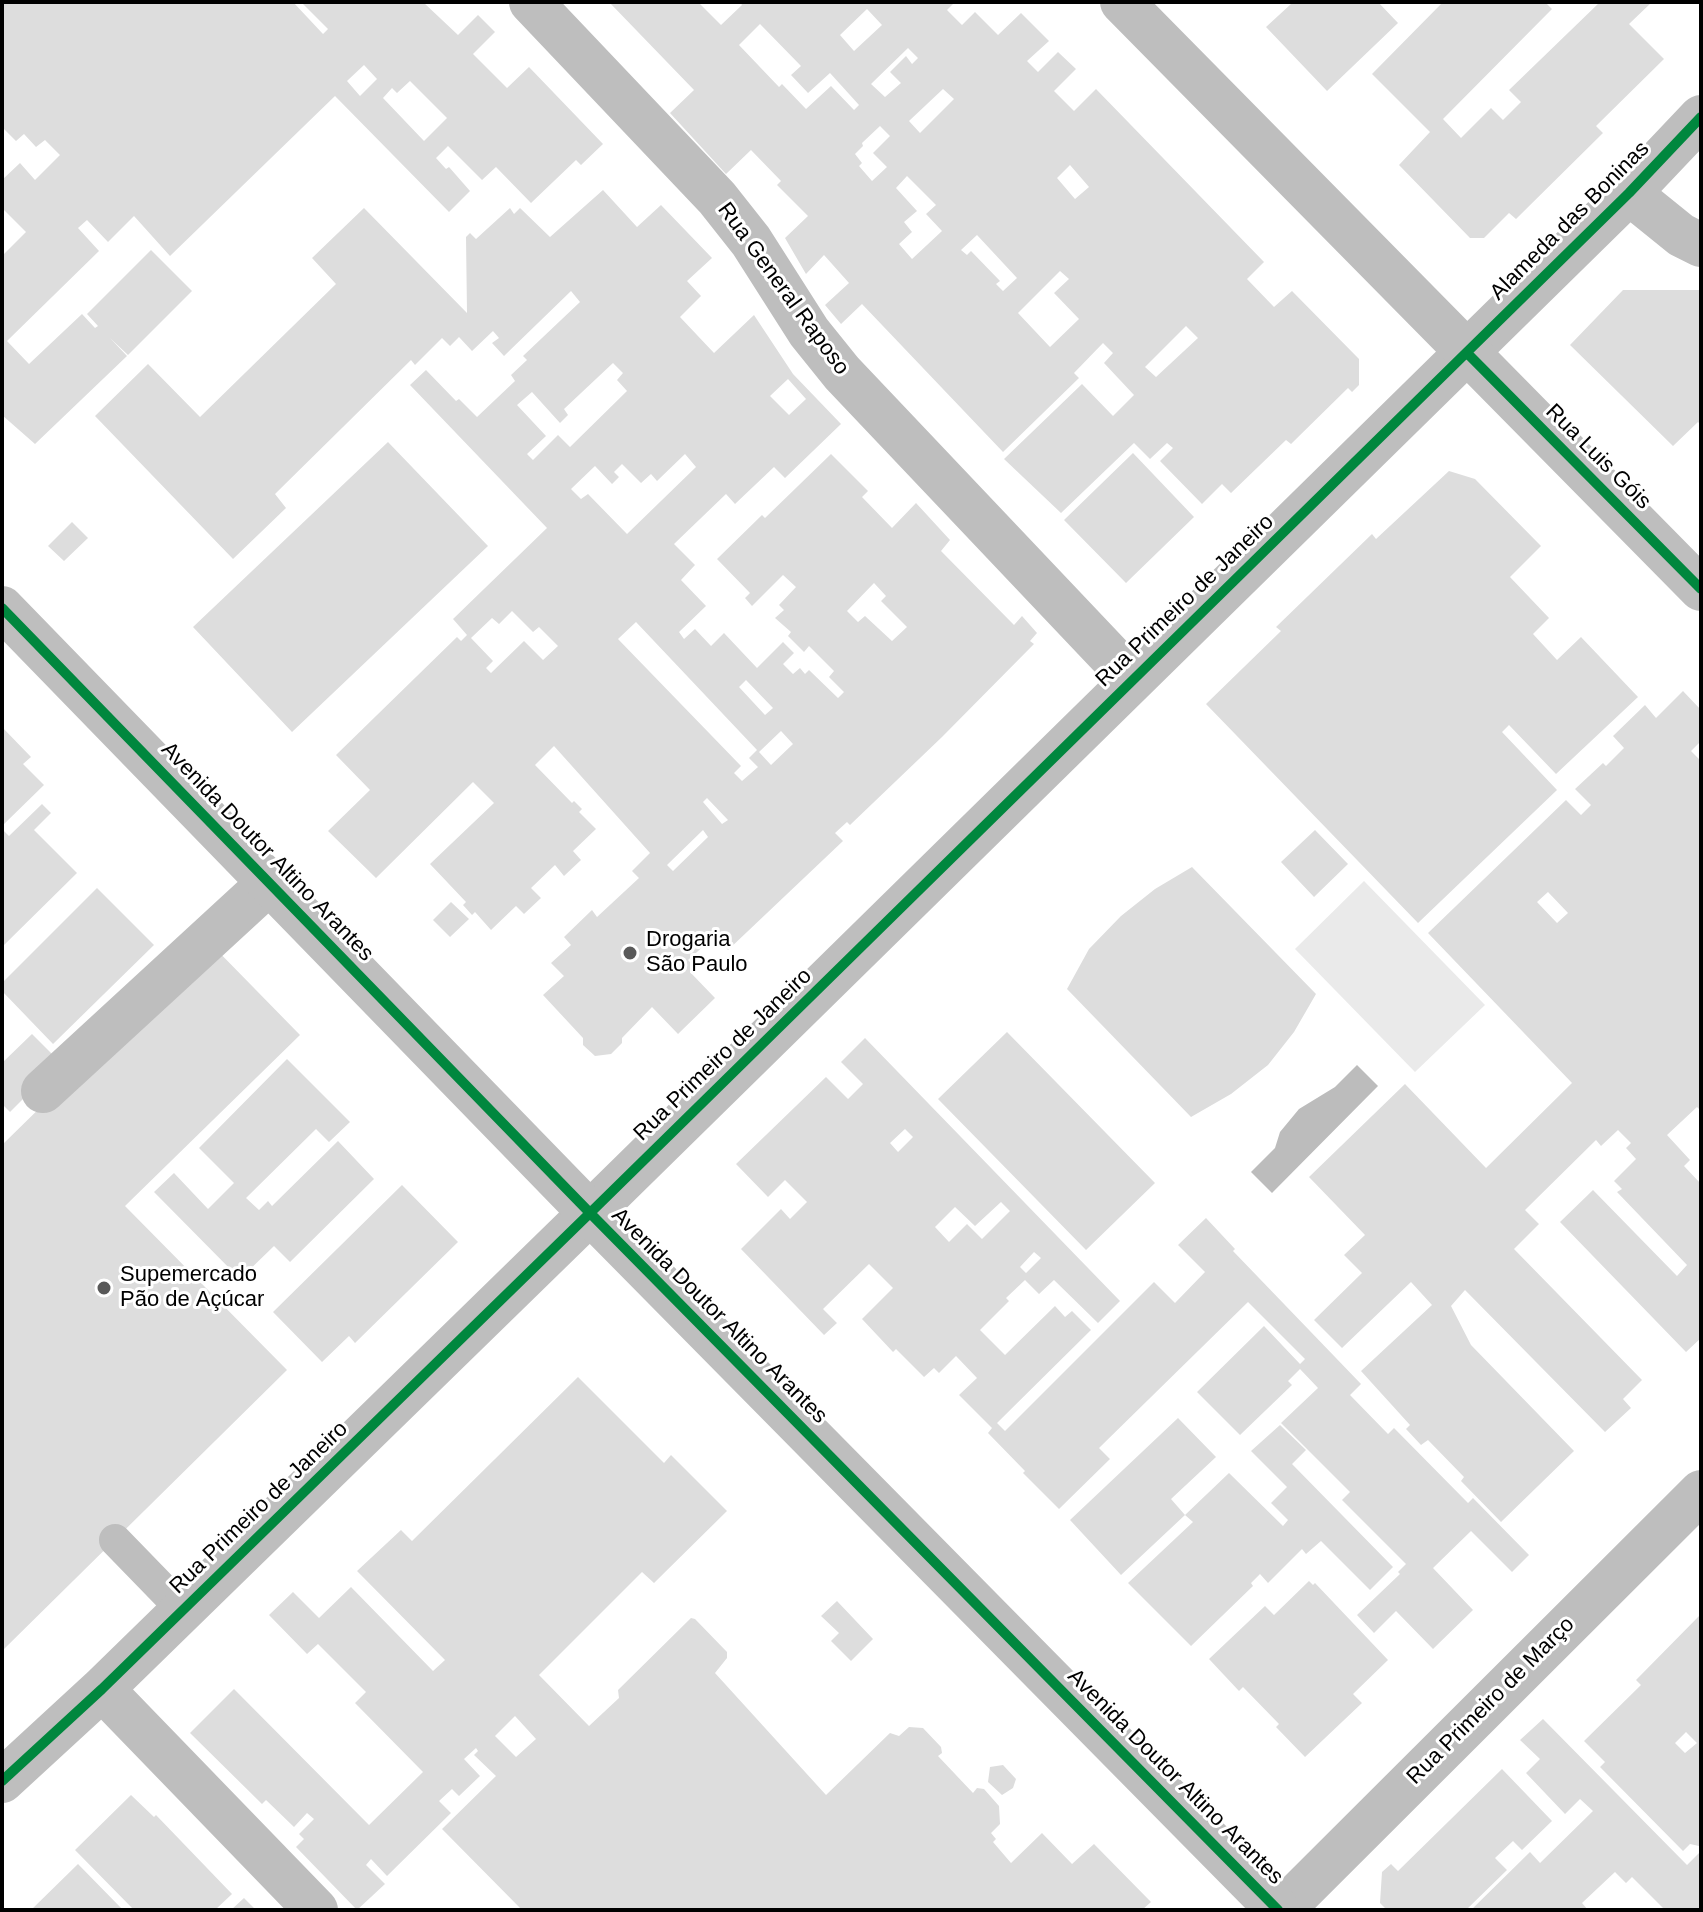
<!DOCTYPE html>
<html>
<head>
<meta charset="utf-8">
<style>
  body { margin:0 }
  #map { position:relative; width:1703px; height:1912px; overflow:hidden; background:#fff; font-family:Helvetica,sans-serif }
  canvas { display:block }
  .frame { position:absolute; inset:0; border:4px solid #000; pointer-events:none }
</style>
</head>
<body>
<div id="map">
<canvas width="1703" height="1912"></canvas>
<div class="frame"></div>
</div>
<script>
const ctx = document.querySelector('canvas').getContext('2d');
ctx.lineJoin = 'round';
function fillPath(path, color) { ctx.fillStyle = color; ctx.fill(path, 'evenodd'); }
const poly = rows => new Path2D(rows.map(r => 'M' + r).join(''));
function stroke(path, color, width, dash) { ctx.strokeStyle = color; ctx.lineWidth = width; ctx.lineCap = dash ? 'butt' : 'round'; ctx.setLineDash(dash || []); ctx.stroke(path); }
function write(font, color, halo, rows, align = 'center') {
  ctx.font = font + ' Helvetica,sans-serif'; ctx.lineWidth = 6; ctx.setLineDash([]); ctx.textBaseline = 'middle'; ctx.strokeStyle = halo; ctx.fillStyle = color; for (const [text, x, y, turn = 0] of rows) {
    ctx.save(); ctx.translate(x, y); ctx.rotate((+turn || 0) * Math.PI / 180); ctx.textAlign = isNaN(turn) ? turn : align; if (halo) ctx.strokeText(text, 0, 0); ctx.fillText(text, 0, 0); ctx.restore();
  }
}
fillPath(poly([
  [1364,881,1485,1005,1415,1072,1295,949]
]), '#eaeaea');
fillPath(poly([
  [1357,1065,1378,1086,1272,1193,1251,1172,1275,1148,1280,1132,1299,1109,1335,1087]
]), '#bcbcbc');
fillPath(poly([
  [2,2,293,2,323,34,328,29,301,2,423,2,458,35,478,15,495,32,473,54,507,88,529,67,603,144,581,165,576,160,531,203,496,167,482,180,448,146,436,158,446,169,449,167,470,191,449,212,335,96,170,256,134,216,108,242,87,220,78,228,99,251,7,341,29,364,82,314,95,328,98,326,87,314,151,250,192,291,128,355,110,338,127,356,35,444,2,415,2,256,26,232,2,208,2,180,20,163,35,180,60,155,45,140,36,147,24,134,16,141,2,127],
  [364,65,377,79,360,96,347,81],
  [410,81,447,118,424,141,383,98,392,88,397,93],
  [609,2,698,2,721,25,742,5,740,2,955,2,947,10,962,25,975,12,998,35,1021,13,1049,41,1027,61,1038,72,1058,52,1076,69,1054,91,1074,111,1096,89,1264,262,1247,279,1274,307,1292,291,1359,359,1359,385,1352,392,1348,388,1291,444,1286,440,1231,493,1222,484,1202,504,1160,461,1173,448,1167,443,1150,459,1134,443,1061,513,1004,459,1082,384,1113,416,1134,395,1104,363,1113,353,1103,343,1074,373,1079,378,1003,452,862,304,841,324,825,305,849,283,824,255,806,274,785,238,808,216,777,185,781,181,751,150,726,174,670,113,694,90],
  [867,9,882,25,854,51,840,35],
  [760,24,801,66,791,75,808,93,830,73,859,105,854,110,831,86,806,109,782,84,779,87,739,45],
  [908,48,918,58,912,64,906,56,890,72,901,83,885,97,871,84],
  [943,89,954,99,920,133,909,121],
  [880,126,890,136,873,153,887,167,872,181,859,166,862,163,855,154,863,146,862,143],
  [1070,165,1089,187,1075,199,1057,178],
  [907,176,936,205,926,214,942,231,912,259,899,244,912,232,904,222,917,211,896,188],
  [977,235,1017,278,1003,291,996,284,1000,281,971,251,967,255,961,250],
  [1060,271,1069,279,1054,293,1079,319,1050,347,1018,313],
  [1186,326,1198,338,1156,377,1145,367],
  [1289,2,1378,2,1398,23,1327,91,1266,27,1291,4],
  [1443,2,1545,2,1552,9,1443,119,1461,138,1491,108,1503,120,1521,102,1509,90,1600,2,1652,2,1629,24,1664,59,1596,126,1603,133,1516,219,1509,213,1484,238,1470,238,1399,165,1430,132,1372,74],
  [603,190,637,227,661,205,712,258,687,281,701,296,680,317,714,353,754,315,793,374,841,424,785,478,774,467,735,504,726,494,674,544,695,565,681,580,706,606,679,632,684,639,695,629,711,646,724,633,757,668,783,642,794,653,783,664,793,674,800,668,805,674,809,670,838,698,844,692,829,677,834,671,809,646,804,652,788,636,791,632,775,618,784,610,779,605,796,587,783,575,752,606,745,598,750,593,717,559,762,515,765,518,831,454,868,491,862,497,892,528,916,503,950,540,941,551,1014,625,1022,616,1037,633,1030,641,1034,644,942,737,850,825,847,822,835,833,843,841,728,950,715,936,688,960,695,967,690,972,715,998,678,1034,652,1007,622,1038,622,1043,611,1054,595,1056,583,1045,583,1038,543,995,564,976,551,963,571,945,564,937,592,910,597,917,639,878,632,871,650,853,554,746,535,765,572,803,574,801,582,809,579,812,596,829,573,851,581,860,564,876,555,865,531,888,541,898,524,914,516,906,491,930,475,912,472,915,463,905,466,902,430,864,494,803,473,782,376,878,328,831,370,790,336,755,457,637,461,641,467,635,453,619,547,528,410,385,426,370,456,401,459,399,477,417,515,381,511,375,527,360,523,356,580,302,571,291,504,356,492,343,499,338,493,331,472,351,459,337,450,346,442,338,415,365,411,360,275,494,286,508,233,559,95,416,148,364,200,417,336,284,312,258,364,208,467,313,466,237,470,233,476,239,510,208,514,214,520,208,550,237],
  [613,363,623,373,617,380,627,391,570,447,558,435,533,460,527,454,546,436,517,405,532,392,560,423,568,415,564,409],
  [788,379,806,399,789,415,770,396],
  [685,454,696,467,627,534,588,494,581,499,571,489,595,466,612,484,619,477,614,472,622,464,641,483,651,474,657,481],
  [874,583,886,596,881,601,907,627,892,641,865,616,858,622,847,611],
  [512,611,533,632,539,627,558,646,543,660,524,641,491,673,486,668,493,661,471,638,492,618,499,624],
  [636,622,757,750,749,758,758,767,742,781,734,773,741,766,618,639],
  [746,680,773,708,765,715,739,687],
  [781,731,793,744,771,765,759,752],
  [707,798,728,820,722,824,703,802],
  [703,830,708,837,673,871,667,865],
  [1623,290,1701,290,1701,425,1698,422,1673,446,1570,345],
  [388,442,488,546,292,732,193,627],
  [1133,453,1194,517,1126,583,1064,520],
  [1449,471,1475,479,1541,546,1510,577,1549,618,1533,634,1557,660,1581,637,1638,697,1556,774,1509,725,1502,732,1557,790,1418,923,1206,704,1281,631,1276,627,1372,534,1376,539],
  [72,522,88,538,64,561,48,546],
  [1683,691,1701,710,1701,741,1691,751,1701,761,1701,1111,1697,1107,1667,1135,1690,1160,1684,1166,1701,1184,1701,1338,1686,1352,1560,1222,1593,1190,1677,1276,1687,1265,1617,1192,1622,1189,1614,1181,1636,1159,1626,1148,1631,1143,1618,1130,1601,1146,1596,1140,1525,1210,1539,1224,1514,1249,1642,1380,1623,1399,1631,1408,1605,1432,1465,1290,1451,1306,1471,1345,1574,1451,1501,1522,1461,1481,1464,1477,1428,1440,1421,1445,1406,1429,1410,1425,1361,1371,1432,1305,1411,1282,1342,1348,1314,1320,1362,1273,1344,1255,1365,1235,1309,1177,1405,1084,1486,1168,1572,1083,1428,933,1566,800,1581,815,1591,805,1575,789,1603,763,1606,766,1624,748,1613,736,1645,705,1656,718],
  [1548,892,1568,913,1557,923,1537,902],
  [2,727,31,757,23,764,44,785,2,826],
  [42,804,51,813,34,830,77,873,2,947,2,829,9,836],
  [1315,830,1348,864,1314,897,1281,862],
  [1192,867,1316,994,1294,1032,1268,1065,1231,1094,1191,1117,1067,989,1089,949,1121,916,1155,889],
  [97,888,154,945,53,1044,2,991,2,983],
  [451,902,469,919,450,937,433,920],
  [209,942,300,1035,125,1206,287,1370,2,1651,2,1145],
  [1007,1032,1155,1183,1086,1250,938,1099],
  [32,1034,60,1062,10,1112,2,1104,2,1063],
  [865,1038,1120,1301,1098,1323,1054,1280,1039,1294,1025,1280,1006,1298,1009,1301,980,1330,1005,1355,1055,1306,1065,1317,1072,1311,1091,1330,997,1423,1005,1431,1154,1282,1175,1303,1205,1272,1178,1245,1206,1218,1235,1249,1233,1251,1361,1384,1350,1395,1388,1434,1394,1428,1468,1503,1473,1498,1529,1555,1512,1572,1471,1531,1433,1568,1473,1610,1433,1649,1396,1611,1374,1633,1357,1615,1400,1574,1398,1572,1406,1564,1342,1500,1350,1492,1281,1423,1318,1388,1300,1369,1288,1381,1292,1385,1240,1435,1197,1392,1264,1326,1300,1364,1305,1359,1248,1302,1099,1448,1110,1459,1059,1509,1023,1473,1025,1471,988,1433,992,1428,959,1395,977,1378,956,1356,939,1373,934,1368,924,1377,896,1349,893,1352,862,1319,893,1288,869,1264,823,1309,837,1323,824,1335,741,1249,781,1209,790,1219,807,1202,785,1180,768,1197,736,1164,826,1077,848,1099,863,1084,841,1062],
  [905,1129,913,1137,898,1152,890,1143],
  [1001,1202,1010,1211,982,1239,967,1224,949,1242,935,1227,955,1207,975,1226],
  [1034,1252,1041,1258,1026,1273,1020,1267],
  [287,1059,350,1122,329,1142,316,1129,246,1198,259,1210,268,1201,272,1206,338,1141,374,1179,290,1262,274,1246,240,1279,154,1192,174,1173,208,1209,234,1183,199,1148],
  [402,1185,458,1242,355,1343,349,1336,322,1362,273,1312],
  [578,1377,664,1463,671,1455,727,1511,654,1583,642,1572,539,1675,589,1726,619,1698,618,1690,691,1618,695,1619,727,1652,727,1658,715,1673,826,1795,890,1733,899,1736,909,1727,923,1728,941,1747,942,1753,938,1756,973,1793,977,1788,984,1789,999,1806,1000,1824,991,1833,996,1839,993,1842,1011,1863,1042,1833,1072,1864,1094,1844,1151,1902,1142,1910,522,1910,442,1829,496,1776,474,1755,478,1751,476,1748,464,1759,480,1776,459,1796,452,1789,439,1801,451,1813,387,1876,371,1859,366,1865,385,1884,357,1910,296,1847,304,1839,299,1834,314,1819,307,1813,294,1827,266,1800,262,1804,190,1733,234,1689,369,1825,423,1772,355,1703,366,1692,318,1644,307,1654,269,1615,293,1592,319,1618,351,1587,433,1671,445,1660,357,1571,401,1530,412,1541],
  [515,1716,536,1739,516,1757,495,1736],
  [1178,1418,1216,1457,1171,1499,1185,1515,1229,1473,1283,1526,1288,1520,1271,1503,1287,1487,1251,1451,1280,1425,1306,1450,1292,1464,1393,1567,1370,1590,1321,1541,1306,1554,1302,1549,1268,1583,1260,1574,1251,1583,1253,1586,1191,1646,1128,1583,1193,1522,1185,1515,1121,1575,1070,1520],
  [1309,1581,1313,1585,1315,1583,1388,1660,1353,1694,1362,1703,1305,1757,1276,1727,1279,1724,1243,1687,1239,1691,1209,1659,1265,1606,1274,1615],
  [837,1601,873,1639,851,1661,831,1641,839,1633,821,1616],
  [1701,1614,1701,1843,1699,1846,1690,1844,1683,1851,1600,1767,1605,1762,1584,1741,1641,1685,1636,1680],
  [1686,1732,1697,1743,1685,1753,1675,1743],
  [1543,1719,1687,1865,1701,1851,1701,1910,1665,1910,1632,1877,1626,1883,1615,1872,1582,1903,1588,1910,1471,1910,1530,1852,1540,1863,1593,1811,1580,1799,1565,1814,1526,1773,1540,1759,1520,1740],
  [1003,1765,1016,1779,1013,1788,1002,1795,988,1782,990,1767],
  [1502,1769,1552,1821,1522,1850,1513,1841,1495,1858,1507,1870,1466,1910,1387,1910,1380,1903,1382,1872,1391,1864,1398,1871],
  [131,1795,154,1817,156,1815,232,1894,215,1910,134,1910,75,1850],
  [78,1864,123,1910,31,1910],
  [244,1898,256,1910,231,1910]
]), '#ddd');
stroke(poly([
  [115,1540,183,1610]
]), '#bebebe', 32);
stroke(poly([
  [531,2,717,198,751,241,809,332,842,373,1133,680],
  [1629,193,1681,235,1701,245],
  [43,1091,269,883],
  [102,1689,316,1910],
  [2,1781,102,1689,590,1213,1629,193,1701,117],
  [1282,1910,1701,1492]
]), '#bebebe', 44);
stroke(poly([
  [1122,2,1701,589],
  [2,608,590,1213,1278,1910]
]), '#bebebe', 44);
stroke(poly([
  [1467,353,1701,589],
  [2,608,590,1213,1278,1910],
  [2,1781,102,1689,590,1213,1629,193,1701,117]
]), '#00873e', 10);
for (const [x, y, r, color] of [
  [630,953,8,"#595959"],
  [104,1288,8,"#595959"]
]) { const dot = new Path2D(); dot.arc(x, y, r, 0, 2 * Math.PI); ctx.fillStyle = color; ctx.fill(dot); stroke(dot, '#fff', 3); }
write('22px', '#000', '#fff', [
  ["Alameda das Boninas",1570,221,-45],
  ["Rua General Raposo",783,289,54],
  ["Rua Luis Góis",1598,457,45],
  ["Rua Primeiro de Janeiro",1185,601,-44],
  ["Avenida Doutor Altino Arantes",267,852,46],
  ["Rua Primeiro de Janeiro",723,1055,-44],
  ["Avenida Doutor Altino Arantes",719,1316,45],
  ["Rua Primeiro de Janeiro",259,1508,-44],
  ["Rua Primeiro de Março",1491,1701,-45],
  ["Avenida Doutor Altino Arantes",1175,1777,45]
]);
write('22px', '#000', '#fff', [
  ["Drogaria",646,940],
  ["São Paulo",646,965],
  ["Supemercado",120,1275],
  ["Pão de Açúcar",120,1300]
], 'left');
</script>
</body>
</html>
